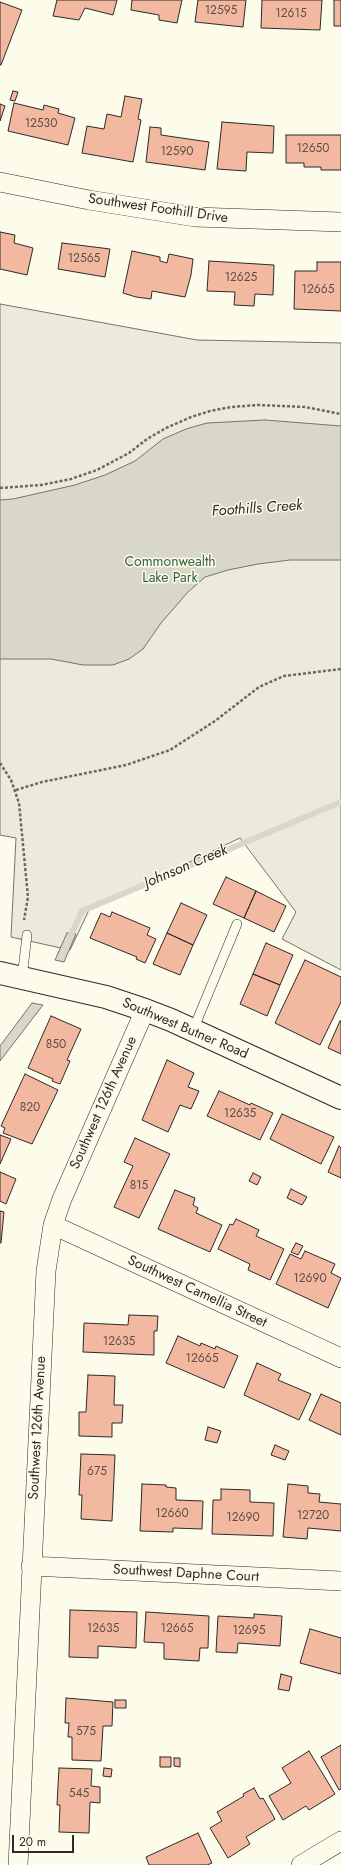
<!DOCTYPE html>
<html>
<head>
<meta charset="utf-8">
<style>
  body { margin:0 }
  #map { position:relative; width:341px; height:1865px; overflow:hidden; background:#fdfbea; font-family:Jost,sans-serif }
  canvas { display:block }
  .scale { position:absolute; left:12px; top:1835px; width:62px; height:18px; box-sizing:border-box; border:2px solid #2b2b2b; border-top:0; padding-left:5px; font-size:12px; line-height:14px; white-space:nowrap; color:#2b2b2b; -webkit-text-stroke:3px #fdfbea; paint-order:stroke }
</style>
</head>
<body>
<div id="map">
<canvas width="341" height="1865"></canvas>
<div class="scale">20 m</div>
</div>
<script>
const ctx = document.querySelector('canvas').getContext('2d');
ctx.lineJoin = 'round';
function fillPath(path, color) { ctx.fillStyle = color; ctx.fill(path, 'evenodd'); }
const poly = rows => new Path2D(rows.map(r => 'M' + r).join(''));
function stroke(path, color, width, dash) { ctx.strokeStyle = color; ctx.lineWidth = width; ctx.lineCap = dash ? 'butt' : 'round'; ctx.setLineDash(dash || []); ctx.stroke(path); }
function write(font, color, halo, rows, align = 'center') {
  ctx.font = font + ' Jost,sans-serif'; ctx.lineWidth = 3; ctx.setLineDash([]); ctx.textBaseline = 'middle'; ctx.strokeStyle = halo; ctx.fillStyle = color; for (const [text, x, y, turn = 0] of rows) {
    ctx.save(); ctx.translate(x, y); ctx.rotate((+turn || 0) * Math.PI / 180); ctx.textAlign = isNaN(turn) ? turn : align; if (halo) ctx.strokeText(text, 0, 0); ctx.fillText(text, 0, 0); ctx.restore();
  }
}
const green = poly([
  [0,304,197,340,341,343,341,970,282,939,296,912,240,838,89,910,70,950,11,937,16,838,0,835,0,304]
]);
fillPath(green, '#ecebdb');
stroke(green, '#74746e', 1);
const water = poly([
  [265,420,341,426,341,560,290,560,258,564,228,570,205,577,188,592,161,623,143,649,129,659,113,665,83,665,51,659,0,659,0,500,13,499,75,485,105,475,135,461,163,439,186,429,207,423,265,420],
  [67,933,76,934,64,962,55,960,67,933],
  [32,1003,43,1005,0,1061,0,1046,32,1003]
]);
fillPath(water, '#d8d7c9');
stroke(water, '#74746e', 1);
stroke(poly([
  [69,939,82,911,341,802]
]), '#d8d7c9', 6);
const building = poly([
  [57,0,117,0,113,15,85,8,79,20,53,16,57,0],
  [132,0,182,0,177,23,159,20,159,15,131,10,132,0],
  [198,0,246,0,243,27,195,22,198,0],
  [262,0,322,0,320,30,261,28,262,0],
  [334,0,341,0,341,26,334,26,334,0],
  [0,2,22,10,1,65,0,65,0,2],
  [13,91,18,92,15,101,10,100,13,91],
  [125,96,142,99,138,119,141,120,133,162,82,153,87,126,104,129,107,114,121,117,125,96],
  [14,103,43,110,44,105,59,109,58,113,75,118,68,145,8,131,14,103],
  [0,104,5,106,0,121,0,104],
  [222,122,274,126,273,153,247,152,246,171,217,169,222,122],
  [150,127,161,128,161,135,209,142,205,170,146,162,150,127],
  [286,135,341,135,341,170,321,170,321,167,304,167,304,163,286,163,286,135],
  [0,232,15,235,14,243,33,248,27,275,0,269,0,232],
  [62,243,110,249,105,277,58,269,62,243],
  [132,251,160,257,160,261,167,263,169,254,193,259,191,275,185,297,152,291,151,299,136,297,123,293,132,251],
  [209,261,274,265,273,295,255,294,254,306,234,305,235,292,207,291,209,261],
  [317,262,341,262,341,311,294,309,295,271,317,271,317,262],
  [226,877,256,891,244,918,213,904,226,877],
  [256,891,286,906,274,932,244,918,256,891],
  [181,903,207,915,193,945,167,933,181,903],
  [112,912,150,928,147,935,156,939,145,963,136,959,137,957,90,938,101,913,110,917,112,912],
  [167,933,193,945,180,975,153,964,167,933],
  [266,943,293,955,280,985,253,974,266,943],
  [305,960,341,977,341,1002,320,1045,275,1023,305,960],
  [253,974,280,985,267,1016,240,1004,253,974],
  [51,1016,81,1029,67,1060,70,1061,60,1084,52,1081,53,1079,28,1068,51,1016],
  [340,1021,341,1021,341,1054,328,1048,340,1021],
  [167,1060,194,1073,188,1087,199,1091,191,1109,180,1105,168,1132,142,1120,167,1060],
  [25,1074,58,1090,32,1144,3,1133,5,1128,1,1126,25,1074],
  [219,1091,250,1105,251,1103,273,1113,260,1140,207,1116,219,1091],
  [282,1114,334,1137,321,1164,270,1139,282,1114],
  [0,1135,11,1139,0,1164,0,1135],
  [135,1138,170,1154,139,1218,114,1207,133,1166,124,1162,135,1138],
  [339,1146,341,1148,341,1178,328,1172,339,1146],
  [0,1172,16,1179,6,1204,0,1201,0,1172],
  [253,1173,261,1177,257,1185,249,1181,253,1173],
  [291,1189,307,1197,302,1205,287,1198,291,1189],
  [175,1190,195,1198,193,1205,198,1208,196,1213,222,1225,210,1252,158,1229,175,1190],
  [0,1211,4,1212,1,1243,0,1243,0,1211],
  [236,1219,259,1230,256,1236,284,1249,270,1280,248,1270,250,1264,218,1249,230,1224,233,1225,236,1219],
  [296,1243,303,1246,298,1255,291,1252,296,1243],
  [305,1251,335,1264,331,1273,341,1278,328,1308,276,1284,290,1254,301,1259,305,1251],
  [129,1315,158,1316,157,1331,154,1331,154,1355,83,1352,84,1323,128,1325,129,1315],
  [178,1336,200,1346,201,1343,215,1349,216,1346,238,1356,224,1388,166,1363,178,1336],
  [257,1363,281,1374,278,1380,311,1394,299,1420,244,1395,257,1363],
  [88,1375,115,1376,114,1405,123,1405,122,1423,112,1423,112,1437,79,1436,79,1412,86,1412,88,1375],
  [321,1394,341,1403,341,1435,309,1420,321,1394],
  [208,1427,221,1431,217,1443,205,1440,208,1427],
  [275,1445,289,1451,285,1460,271,1455,275,1445],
  [81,1454,115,1455,112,1521,81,1519,82,1495,79,1495,81,1454],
  [142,1484,166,1485,166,1487,176,1488,176,1500,203,1501,202,1529,173,1528,173,1532,140,1531,142,1484],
  [288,1484,308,1486,308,1493,320,1494,319,1502,341,1504,341,1531,308,1528,307,1539,283,1537,288,1484],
  [221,1489,250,1490,250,1502,274,1503,273,1536,212,1534,213,1500,221,1500,221,1489],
  [70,1610,137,1612,136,1648,98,1646,98,1658,69,1657,70,1610],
  [146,1612,209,1616,208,1648,200,1648,199,1661,164,1659,164,1643,144,1642,146,1612],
  [254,1614,282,1616,280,1646,238,1643,237,1653,216,1652,218,1616,254,1618,254,1614],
  [310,1629,341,1638,341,1674,300,1663,310,1629],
  [281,1674,292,1677,289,1691,278,1689,281,1674],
  [66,1698,113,1702,112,1726,103,1726,101,1761,72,1760,72,1737,68,1737,69,1723,65,1723,66,1698],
  [115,1700,126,1700,126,1708,115,1708,115,1700],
  [341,1745,341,1789,339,1790,321,1757,341,1745],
  [309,1751,335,1794,309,1810,306,1806,283,1820,269,1796,291,1783,282,1768,309,1751],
  [160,1757,171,1757,171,1767,160,1767,160,1757],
  [174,1758,180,1758,180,1767,174,1766,174,1758],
  [59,1768,92,1769,91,1786,100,1787,100,1803,90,1802,89,1833,59,1832,60,1805,57,1805,59,1768],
  [104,1768,112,1769,111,1777,103,1776,104,1768],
  [254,1788,260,1799,263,1798,275,1819,246,1837,250,1844,228,1858,210,1828,222,1821,217,1812,244,1796,243,1794,254,1788],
  [198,1833,212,1863,207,1865,149,1865,146,1857,198,1833]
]);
fillPath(building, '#f2b8a0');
stroke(building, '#2b2b2b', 1);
const service = poly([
  [22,978,27,935],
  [193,1030,237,924]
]);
const minor = poly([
  [0,182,89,200,195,217,341,222],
  [53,1225,341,1358],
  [31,1566,341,1581],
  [18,1865,46,1271,53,1225,62,1199,145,1010],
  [301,1865,341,1841]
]);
const tertiary = poly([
  [0,973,106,997,145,1010,171,1020,341,1098]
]);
stroke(service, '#2b2b2b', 10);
stroke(minor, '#2b2b2b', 20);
stroke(tertiary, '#2b2b2b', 24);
stroke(poly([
  [0,488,41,485,71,479,97,470,129,453,147,439,166,428,191,417,210,411,231,407,258,405,305,407,341,414],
  [0,763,11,780,19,803,28,897,24,920],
  [16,790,42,782,126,765,170,750,215,721,259,687,284,676,341,669]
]), '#6a6964', 2.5, [3, 2]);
stroke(service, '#fdfbea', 9);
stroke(minor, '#fdfbea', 19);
stroke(tertiary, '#fdfbea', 22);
write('12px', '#5d4e48', null, [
  ["12595",221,11],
  ["12615",291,14],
  ["12530",41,124],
  ["12650",313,149],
  ["12590",177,152],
  ["12565",84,259],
  ["12625",241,278],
  ["12665",318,290],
  ["850",56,1045],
  ["820",30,1108],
  ["12635",240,1114],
  ["815",139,1186],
  ["12690",310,1279],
  ["12635",119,1342],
  ["12665",202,1359],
  ["675",97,1472],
  ["12660",172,1514],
  ["12720",313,1516],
  ["12690",243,1518],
  ["12635",103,1629],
  ["12665",177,1629],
  ["12695",249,1631],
  ["575",86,1732],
  ["545",79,1794]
]);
write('14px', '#2b2b2b', '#fdfbea', [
  ["Southwest Foothill Drive",158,209,8],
  ["Southwest Butner Road",185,1029,23],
  ["Southwest 126th Avenue",104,1103,-66],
  ["Southwest Camellia Street",197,1292,25],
  ["Southwest 126th Avenue",38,1428,-87],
  ["Southwest Daphne Court",186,1574,3]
]);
write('14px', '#34623c', '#fdfbea', [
  ["Commonwealth",170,563],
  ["Lake Park",170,579]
]);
write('italic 15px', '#2b2b2b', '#fdfbea', [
  ["Foothills Creek",257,509,-4],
  ["Johnson Creek",186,867,-23]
]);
</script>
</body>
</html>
